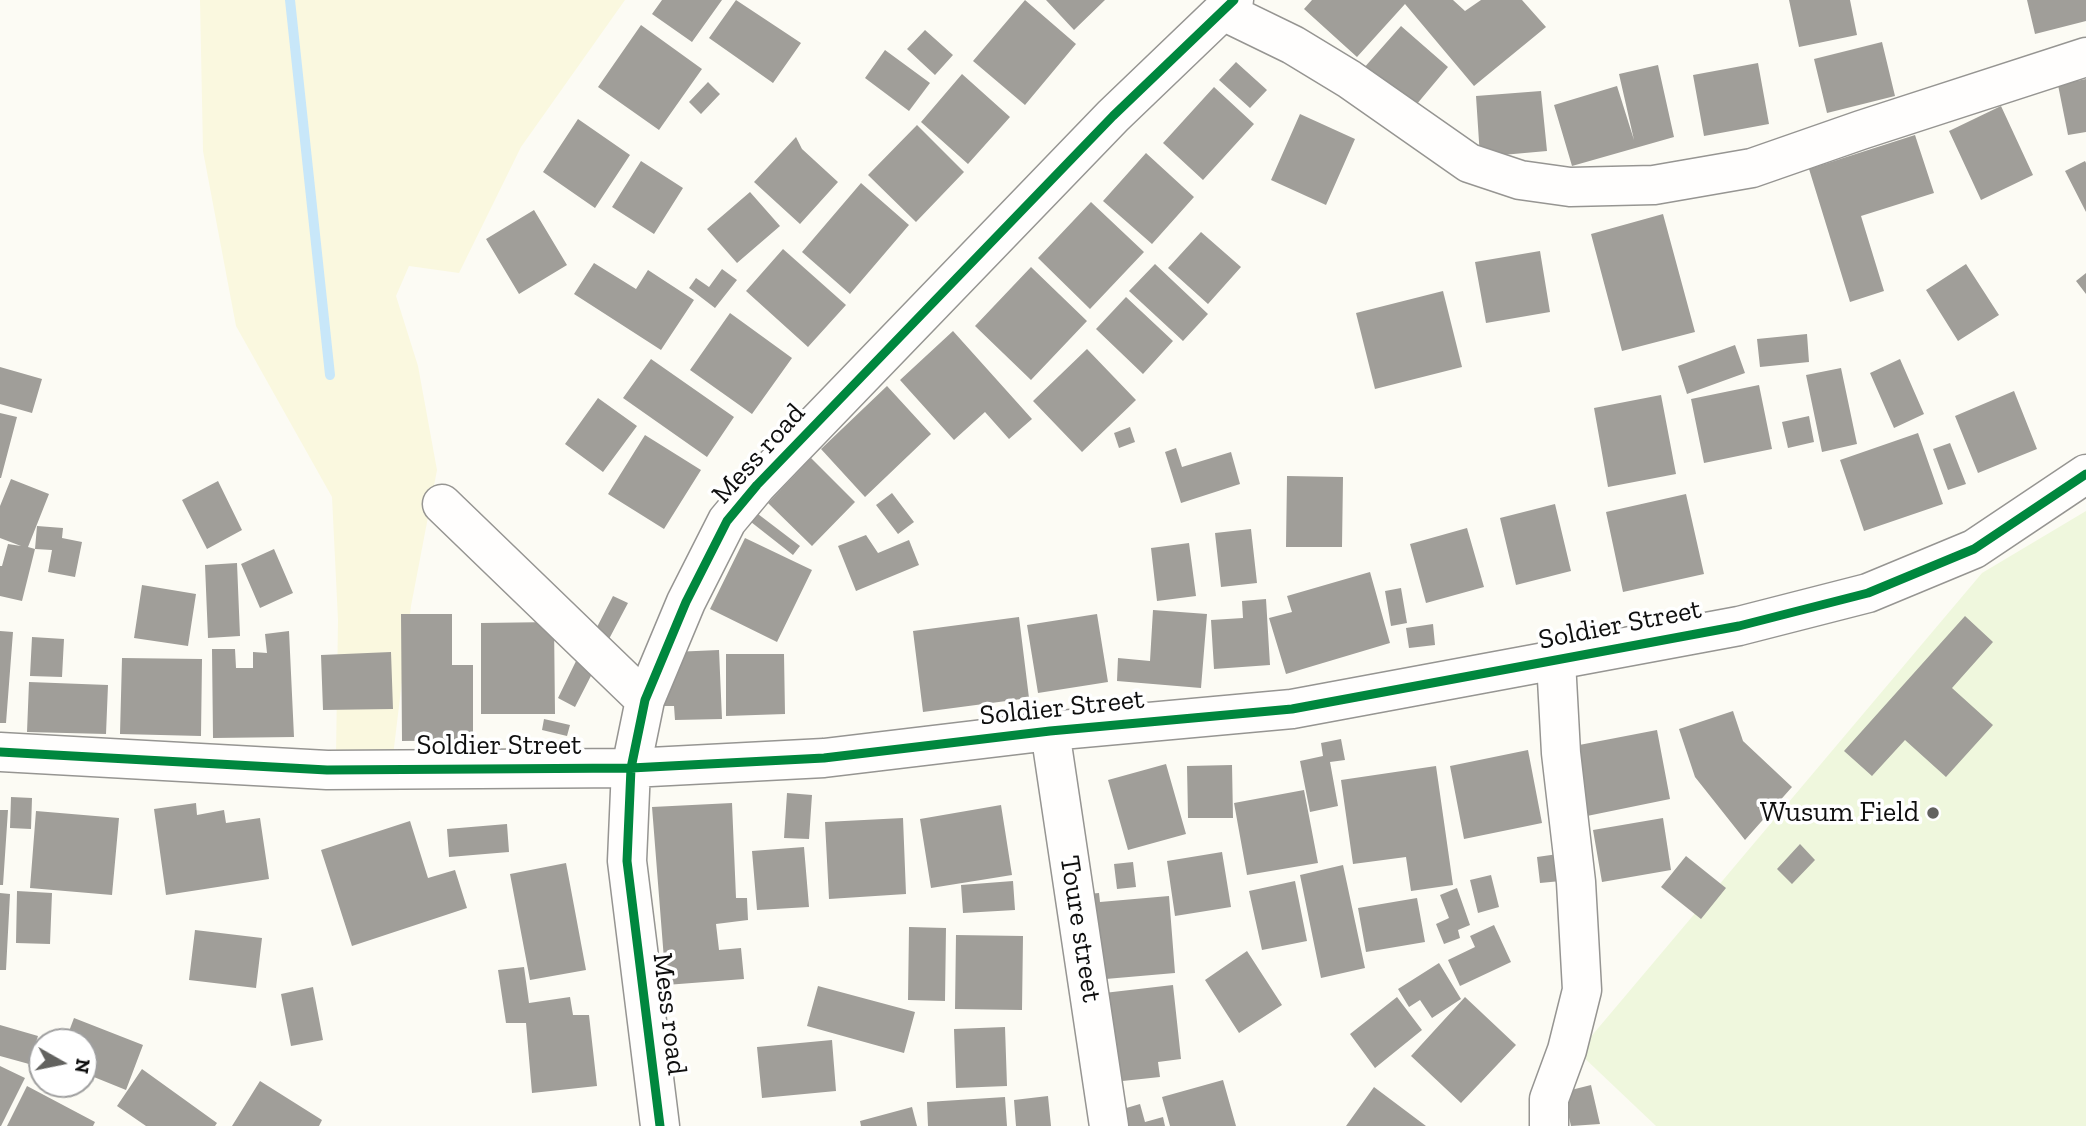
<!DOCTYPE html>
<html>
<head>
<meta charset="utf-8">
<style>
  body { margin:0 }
  #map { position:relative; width:2086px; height:1126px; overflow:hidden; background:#fcfbf4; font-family:"Zilla Slab",serif }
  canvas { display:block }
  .north { position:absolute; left:28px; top:1028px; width:70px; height:70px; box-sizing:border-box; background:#fff; border:2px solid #9f9f9f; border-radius:50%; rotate:99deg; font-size:19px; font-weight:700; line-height:28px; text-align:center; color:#0f0f0f }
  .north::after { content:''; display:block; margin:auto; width:24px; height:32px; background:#62625f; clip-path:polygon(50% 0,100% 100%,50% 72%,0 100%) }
</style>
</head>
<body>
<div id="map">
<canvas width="2086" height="1126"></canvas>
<div class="north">N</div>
</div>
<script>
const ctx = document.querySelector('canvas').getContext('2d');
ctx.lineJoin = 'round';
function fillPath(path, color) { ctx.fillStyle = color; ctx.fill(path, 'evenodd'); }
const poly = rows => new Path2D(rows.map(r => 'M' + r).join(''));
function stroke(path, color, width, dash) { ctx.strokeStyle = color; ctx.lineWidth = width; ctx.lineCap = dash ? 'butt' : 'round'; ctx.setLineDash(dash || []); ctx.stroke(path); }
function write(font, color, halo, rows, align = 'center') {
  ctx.font = font + ' "Zilla Slab",serif'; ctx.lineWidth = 7; ctx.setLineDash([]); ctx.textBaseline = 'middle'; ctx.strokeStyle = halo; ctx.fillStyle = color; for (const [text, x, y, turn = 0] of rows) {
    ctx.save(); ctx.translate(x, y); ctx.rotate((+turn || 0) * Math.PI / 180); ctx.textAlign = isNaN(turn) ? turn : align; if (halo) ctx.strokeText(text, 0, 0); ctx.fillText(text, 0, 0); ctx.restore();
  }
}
fillPath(poly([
  [200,0,625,0,521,147,459,273,409,266,396,296,418,366,437,470,411,606,393,756,336,755,338,620,332,497,236,326,203,151]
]), '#faf8df');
fillPath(poly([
  [2086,511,2086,1126,1656,1126,1578,1052,1982,573]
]), '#eff7dd');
stroke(poly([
  [290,0,330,375]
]), '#c8e7f9', 10);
fillPath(poly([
  [662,0,722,0,692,42,652,14],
  [736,0,801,43,773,83,709,38],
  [1025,0,1076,44,1025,105,973,61],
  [1046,0,1105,0,1074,30],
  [1312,0,1453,0,1465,11,1481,0,1522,0,1546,27,1474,86,1405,4,1357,57,1304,9],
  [1789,0,1850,0,1857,35,1799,47],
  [2027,0,2086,0,2086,21,2035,34],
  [641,25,702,69,659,130,598,87],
  [1401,26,1448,67,1411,111,1363,69],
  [925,30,953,55,935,75,907,49],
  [1882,42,1895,96,1827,113,1814,59],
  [885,50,930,83,909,111,865,78],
  [1236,62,1267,90,1250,108,1219,80],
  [1758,63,1769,124,1704,136,1693,75],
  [1658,65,1674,137,1572,166,1554,105,1617,86,1634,140,1619,74],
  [962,74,1010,117,968,164,921,122],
  [2086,79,2086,132,2068,135,2058,85],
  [708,82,720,94,701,114,689,102],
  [1214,87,1254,124,1203,180,1163,143],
  [1541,91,1547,151,1480,157,1476,96],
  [2001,106,2033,175,1981,200,1949,131],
  [1300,114,1355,139,1326,205,1271,180],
  [578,119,630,155,595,208,543,172],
  [917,125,964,172,916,222,868,175],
  [1915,135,1934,193,1861,216,1884,291,1850,302,1809,169],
  [796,137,802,149,838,182,800,224,754,182],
  [1146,153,1194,197,1152,244,1103,201],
  [641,161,683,188,654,234,612,207],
  [2085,161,2086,163,2086,212,2065,171],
  [861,183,909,225,850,294,802,252],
  [750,192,780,226,737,263,707,229],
  [1091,202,1144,252,1090,309,1038,258],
  [534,210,567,265,519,294,486,239],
  [1663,214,1695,332,1622,351,1591,234],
  [1201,232,1241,267,1208,304,1168,268],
  [783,249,846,305,808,347,746,291],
  [1540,251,1550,312,1486,323,1475,262],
  [594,263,636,289,648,270,694,300,661,350,574,294],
  [1155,264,1208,314,1183,341,1129,291],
  [1966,264,1999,315,1958,341,1926,290],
  [1031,267,1087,321,1031,380,975,326],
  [722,269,737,280,715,308,689,288,696,278,709,287],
  [2086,273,2086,294,2076,281],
  [1443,291,1462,367,1375,389,1356,313],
  [1126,297,1173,341,1143,374,1096,329],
  [730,313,792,358,752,414,690,370],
  [953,331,1032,419,1009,439,985,412,954,440,900,380],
  [1807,334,1809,362,1760,367,1757,339],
  [1735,345,1745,373,1687,394,1678,366],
  [1087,349,1136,400,1082,452,1033,401],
  [651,359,734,417,707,457,623,398],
  [1900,359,1924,414,1894,428,1870,373],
  [0,367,42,379,32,413,0,404],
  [1841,368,1857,444,1822,452,1806,375],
  [1759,385,1772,449,1704,463,1691,399],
  [887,386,931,434,865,497,821,449],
  [2014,391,2037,449,1978,473,1955,416],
  [1661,395,1676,474,1608,487,1594,408],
  [598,398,637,426,603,472,565,444],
  [0,413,17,417,1,478,0,478],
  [1809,416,1814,442,1788,448,1782,422],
  [1130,427,1135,442,1119,448,1114,433],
  [1918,433,1943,504,1864,531,1840,460],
  [645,435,701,470,664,529,608,494],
  [1950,443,1966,484,1948,490,1933,449],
  [1176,448,1182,467,1231,452,1240,484,1181,503,1165,452],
  [811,458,855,502,812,546,768,503],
  [1287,476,1343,477,1342,547,1286,547],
  [11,479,49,494,28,547,35,549,22,601,0,596,0,566,2,566,8,544,21,546,0,538,0,506],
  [218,481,242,530,207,549,182,500],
  [892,493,914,522,898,534,876,505],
  [1686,494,1704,574,1623,592,1606,512],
  [1555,504,1571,571,1516,585,1500,518],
  [758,514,800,546,793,555,751,522],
  [37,526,63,528,62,538,82,542,75,577,48,572,52,550,35,549],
  [1467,528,1484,587,1426,603,1410,544],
  [1251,529,1257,583,1221,587,1215,533],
  [866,535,878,553,909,540,919,565,856,591,838,546],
  [745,538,812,570,777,642,710,609],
  [1189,543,1196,596,1157,601,1151,548],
  [274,549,293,593,260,608,241,564],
  [237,563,240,636,208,638,205,565],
  [1370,572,1390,643,1286,674,1269,618,1292,612,1287,596],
  [142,585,196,594,188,646,134,638],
  [1401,588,1407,623,1391,626,1385,591],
  [613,596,628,603,609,639,595,631],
  [1266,599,1270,665,1214,669,1211,620,1243,618,1242,601],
  [1153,610,1207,614,1201,688,1117,681,1118,658,1150,661],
  [401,614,452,614,452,665,473,665,473,740,402,741],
  [1097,614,1108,682,1038,693,1027,625],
  [1965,616,1993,642,1952,688,1993,725,1946,777,1905,740,1872,776,1844,751],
  [1019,617,1029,698,923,712,913,631],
  [554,622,555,714,481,714,481,623],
  [1433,624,1435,645,1409,648,1406,628],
  [0,631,13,632,6,723,0,723],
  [289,631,294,737,213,738,212,649,235,649,236,668,253,668,253,652,267,653,265,634],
  [32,637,64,639,62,677,30,676],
  [719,650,722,719,675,720,674,706,662,706,673,652],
  [391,652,393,709,323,710,321,655],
  [726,654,784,654,785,714,726,716],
  [578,657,595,668,575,707,558,698],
  [122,658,202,659,201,736,120,734],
  [29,682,108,685,106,734,27,732],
  [1733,711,1743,741,1792,787,1745,840,1695,777,1679,729],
  [544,719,570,725,567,736,542,730],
  [1657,730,1670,799,1587,816,1574,746],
  [1341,739,1345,760,1330,762,1338,806,1310,812,1300,761,1323,756,1321,743],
  [1528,750,1542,823,1464,839,1450,766],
  [1166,764,1186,834,1128,850,1108,780],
  [1232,765,1233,818,1188,818,1187,766],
  [1436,766,1453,885,1411,891,1406,857,1353,864,1341,780],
  [1304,790,1318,863,1247,875,1234,803],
  [787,793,812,795,809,839,784,838],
  [11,797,32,798,31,829,10,828],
  [196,803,197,815,224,810,226,823,260,818,269,879,166,895,154,809],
  [732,803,736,898,747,898,748,920,716,924,719,950,741,948,744,979,666,985,652,807],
  [1001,805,1012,875,931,888,920,819],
  [0,810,8,810,3,885,0,885],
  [36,811,119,818,112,895,30,888],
  [903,818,906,894,829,899,825,822],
  [1663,818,1671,870,1602,882,1593,830],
  [410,821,428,878,455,870,467,908,352,946,321,850],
  [507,824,509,852,449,857,447,829],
  [1800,844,1815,860,1792,884,1777,869],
  [804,847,809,907,757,910,752,851],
  [1222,852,1231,907,1175,916,1167,861],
  [1558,854,1561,881,1540,883,1537,857],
  [1686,856,1726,888,1701,919,1661,887],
  [1133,862,1136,887,1117,889,1114,864],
  [566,863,586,970,530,980,510,874],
  [1343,865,1365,968,1321,978,1300,875],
  [1491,875,1499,907,1478,913,1470,880],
  [1013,881,1015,910,963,913,961,885],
  [1295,881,1307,941,1262,950,1249,891],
  [1457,888,1470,925,1458,930,1460,938,1444,944,1436,924,1449,918,1440,895],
  [17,891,52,893,50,944,16,943],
  [0,893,10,894,6,970,0,970],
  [1099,893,1100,902,1169,896,1175,973,1094,980,1087,894],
  [1417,898,1425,942,1366,952,1358,908],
  [1494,925,1511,962,1460,986,1448,960,1475,947,1470,936],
  [909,927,946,928,945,1001,908,1000],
  [195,930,262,938,256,988,189,980],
  [956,935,1023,936,1022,1010,955,1009],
  [1247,951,1282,1005,1239,1033,1205,980],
  [1439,963,1461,999,1432,1018,1420,1000,1409,1007,1398,989],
  [524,967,529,1003,570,997,573,1015,589,1015,597,1086,532,1093,526,1023,506,1023,498,970],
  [1173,985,1181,1059,1158,1062,1160,1077,1113,1082,1104,993],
  [818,986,915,1012,904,1053,807,1026],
  [313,987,323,1040,291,1046,281,994],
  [1397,997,1422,1030,1375,1068,1350,1034],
  [1465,997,1516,1045,1461,1103,1411,1056],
  [74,1018,143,1045,126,1090,84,1073,84,1042,65,1042],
  [0,1025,38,1036,29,1064,0,1056],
  [1005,1027,1007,1086,956,1088,954,1029],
  [832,1040,836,1091,762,1098,757,1047],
  [0,1066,25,1078,1,1126,0,1126],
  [142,1069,217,1123,215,1126,146,1126,117,1106],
  [1223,1080,1236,1126,1170,1126,1162,1097],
  [260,1081,322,1120,319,1126,232,1126],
  [1591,1085,1600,1124,1571,1126,1563,1092],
  [27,1086,95,1122,93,1126,7,1126],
  [1374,1087,1426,1126,1346,1126],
  [1048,1096,1051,1126,1016,1126,1014,1100],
  [1005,1097,1007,1126,928,1126,927,1102],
  [1140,1104,1145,1122,1163,1117,1165,1126,1120,1126,1116,1111],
  [912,1107,917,1126,861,1126,860,1121]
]), '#a09e99');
const minor = poly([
  [1223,11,1293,45,1349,79,1469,163,1520,180,1570,187,1654,185,1752,168,1861,130,2086,57],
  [442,504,645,700],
  [1050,731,1109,1126],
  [0,752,327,770,631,768,824,758,1050,731,1292,709,1739,626,1868,593,1974,549,2086,474],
  [660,1126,627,861,631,768,645,700,686,602,727,521,757,485,1113,116,1234,0],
  [1549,1126,1549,1099,1567,1050,1582,990,1576,882,1561,753,1556,661]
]);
stroke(minor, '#969592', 41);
stroke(minor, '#fffefd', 38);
stroke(poly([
  [0,752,327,770,631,768,824,758,1050,731,1292,709,1739,626,1868,593,1974,549,2086,474],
  [660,1126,627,861,631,768,645,700,686,602,727,521,757,485,1113,116,1234,0]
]), '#00873e', 9);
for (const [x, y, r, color] of [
  [1933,813,7,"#62625f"]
]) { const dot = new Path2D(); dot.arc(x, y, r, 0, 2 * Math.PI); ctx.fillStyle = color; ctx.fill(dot); stroke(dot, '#fff', 2.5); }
write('28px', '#0f0f0f', '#fff', [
  ["Mess road",759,454,-48],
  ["Soldier Street",1620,625,-11],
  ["Soldier Street",1062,708,-6],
  ["Soldier Street",499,746],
  ["Toure street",1080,929,81],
  ["Mess road",669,1014,83]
]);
write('28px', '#0f0f0f', '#fff', [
  ["Wusum Field",1919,813]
], 'right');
</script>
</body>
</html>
